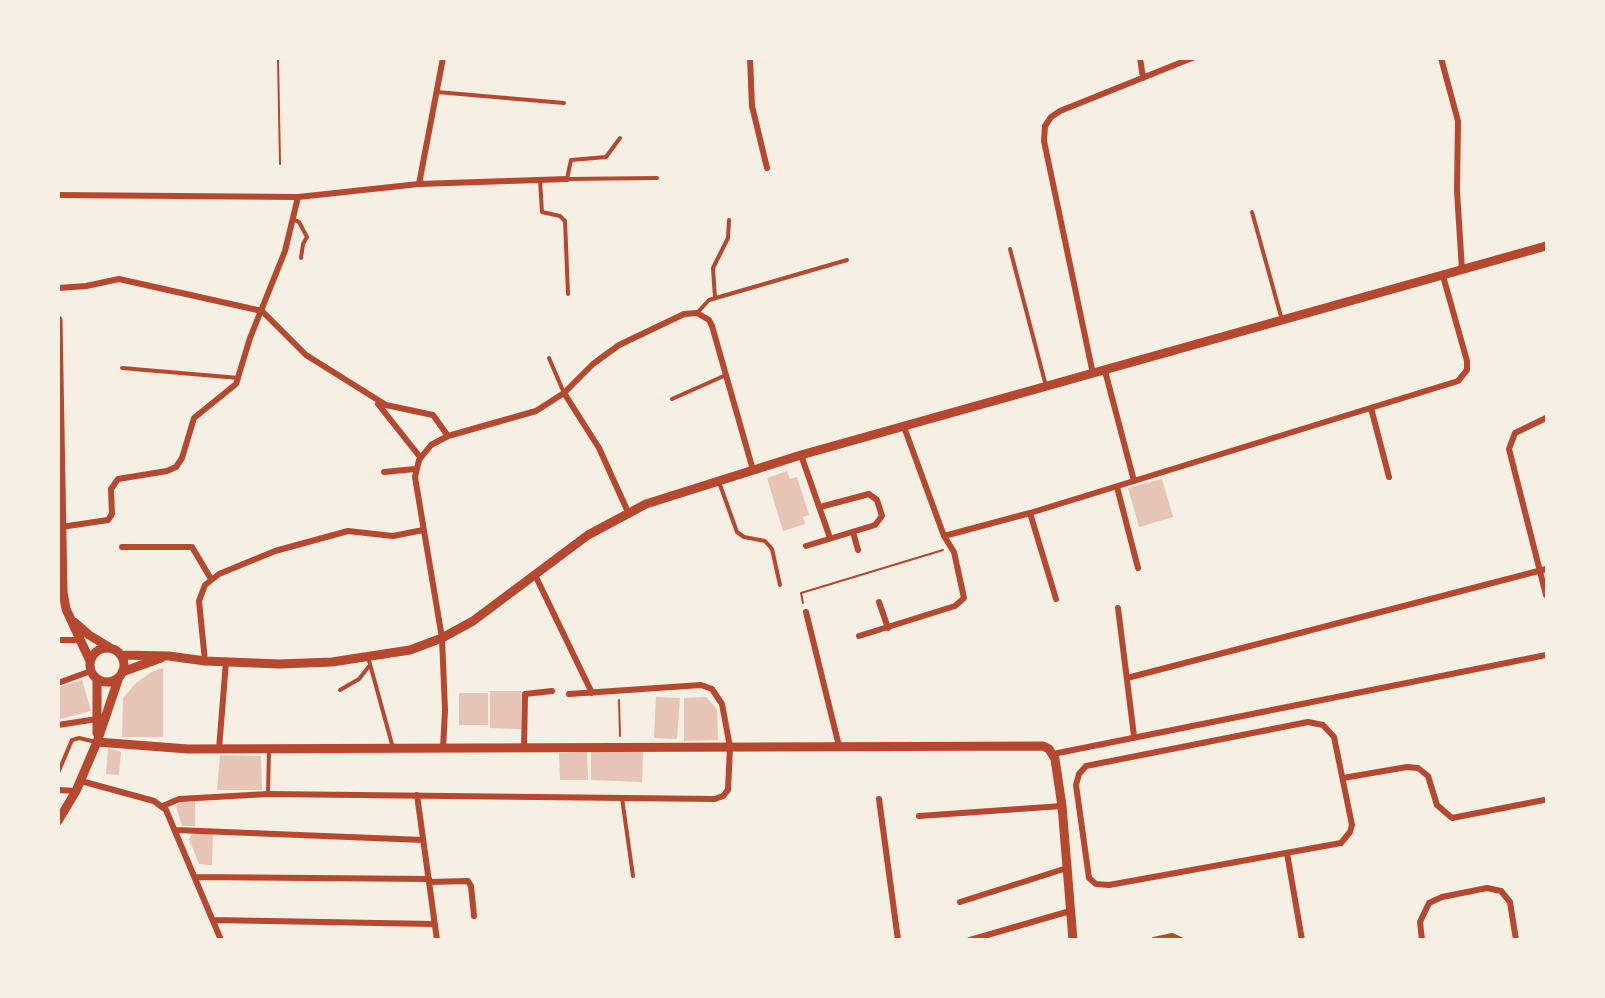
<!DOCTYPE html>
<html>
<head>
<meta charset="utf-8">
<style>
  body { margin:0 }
  #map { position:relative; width:1605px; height:998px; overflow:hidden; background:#f6efe4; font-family:"Golos Text",sans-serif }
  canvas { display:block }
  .frame { position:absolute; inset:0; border:60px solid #f6efe4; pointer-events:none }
</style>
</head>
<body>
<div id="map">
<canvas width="1605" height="998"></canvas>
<div class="frame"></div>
</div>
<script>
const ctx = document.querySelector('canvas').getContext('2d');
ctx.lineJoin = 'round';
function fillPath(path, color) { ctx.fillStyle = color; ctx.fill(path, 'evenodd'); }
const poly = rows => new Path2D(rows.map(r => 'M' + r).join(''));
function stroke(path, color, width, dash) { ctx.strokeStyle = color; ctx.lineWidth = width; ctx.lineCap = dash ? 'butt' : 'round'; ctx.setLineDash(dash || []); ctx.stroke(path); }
fillPath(poly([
  [787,471,790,479,797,477,809,515,803,517,805,524,783,531,767,478],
  [1162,479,1173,517,1139,527,1128,488],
  [163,668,163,737,122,737,123,698,136,683,153,671],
  [82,680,91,711,60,719,58,687],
  [490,691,521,691,521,729,490,728],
  [459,693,488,693,488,725,459,725],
  [656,697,680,698,677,739,654,738],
  [706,697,717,709,718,740,684,741,684,698],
  [108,748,121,752,119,775,106,774],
  [591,751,643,752,642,782,591,780],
  [587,752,588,780,560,780,559,753],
  [220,755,261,756,262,790,217,790],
  [195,799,195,826,182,826,176,806,179,801],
  [194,832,213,833,212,865,199,864,189,839]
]), '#e6c5b7');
stroke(poly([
  [278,58,280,164],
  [803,603,801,593,943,550],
  [619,700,620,736]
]), '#b5482f', 2);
stroke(poly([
  [437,92,564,103],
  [620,138,606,157,571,160,567,179,657,178],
  [540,180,542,212,560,216,565,221,568,294],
  [1252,212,1282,320],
  [293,219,299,222,307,237,303,244,301,258],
  [1010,249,1046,386],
  [715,298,713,268,728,238,729,220],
  [697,313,709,300,847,260],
  [549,358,564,393],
  [122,368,239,378],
  [672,399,726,375],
  [719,482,737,532,744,537,765,541,772,549,780,585],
  [368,657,393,748],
  [340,690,359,679,370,665],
  [58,773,72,740,79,738,96,742],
  [268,793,269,750],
  [622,798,633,876]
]), '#b5482f', 4);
stroke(poly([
  [750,58,752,106,767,168],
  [1140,58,1143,78],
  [1441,58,1458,121,1457,191,1462,270],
  [419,184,443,58],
  [58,195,298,197,419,184,567,179],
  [58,288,86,286,119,279,262,311,306,355,386,405,433,415,448,436],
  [1105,371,1134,481],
  [1093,374,1044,141,1045,126,1051,117,1060,111,1192,58],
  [564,393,599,448,628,512],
  [378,404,420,457],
  [1371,408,1389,477],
  [1546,418,1515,433,1509,449,1546,595],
  [801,455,830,538],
  [384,472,415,469],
  [1117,487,1138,568],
  [1030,513,1056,599],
  [61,527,108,520,112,514,111,489,118,479,167,471,176,467,182,458,194,418,236,384,250,338,285,251,298,197],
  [853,532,858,550],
  [944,536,1030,513,1458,381,1467,370,1467,361,1443,276],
  [806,546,875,525,882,516,877,500,869,494,820,507],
  [122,547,192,547,211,579],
  [535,575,592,693],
  [879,602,888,628],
  [1118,608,1134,736],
  [806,612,839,746],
  [859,636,955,606,964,598,954,552,944,536,904,427],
  [58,640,80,640],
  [205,661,199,601,205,585,219,574,275,551,348,531,393,536,423,530],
  [1127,678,1546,569],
  [58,683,91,671],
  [1308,722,1323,725,1334,737,1352,825,1350,832,1341,843,1109,885,1096,884,1089,878,1076,785,1079,774,1086,766,1308,722],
  [58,725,97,719],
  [219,749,226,662],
  [443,749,445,710,442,638,415,477,419,460,431,445,448,436,536,411,564,393,593,364,619,345,684,314,697,313,709,320,712,326,753,470],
  [524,749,525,694,552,691],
  [1053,754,1546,655],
  [1343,778,1407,767,1418,768,1428,776,1437,805,1452,818,1544,800],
  [81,781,154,801,166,810,221,940],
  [58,790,76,791],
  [417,795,437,940],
  [879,799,898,940],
  [163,806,179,799,268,794,715,799,723,796,728,790,730,747,722,704,712,689,701,685,569,694],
  [919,816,1062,806],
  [176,830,423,840],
  [1287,853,1302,940],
  [195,877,429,879],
  [429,882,468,881,471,886,474,916],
  [960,902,1067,868],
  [213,920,434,924],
  [970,940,1070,911],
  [1154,940,1172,936,1181,940],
  [1422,940,1420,922,1429,903,1442,897,1487,888,1501,891,1510,902,1516,940]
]), '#b5482f', 6);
stroke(poly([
  [58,320,63,592,66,609,90,661],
  [74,622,89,635,109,647],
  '90 665a17 17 0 1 1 34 0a17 17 0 1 1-34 0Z',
  [121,655,169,656,205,661,279,664,332,662,410,650,442,638,473,621,588,535,646,504,801,455,1546,246],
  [122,672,161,658],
  [97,679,97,733],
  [97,742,188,749,1043,746,1049,749,1055,759,1062,806,1073,940],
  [58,821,76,791,97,742,119,677]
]), '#b5482f', 9);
</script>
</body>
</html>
